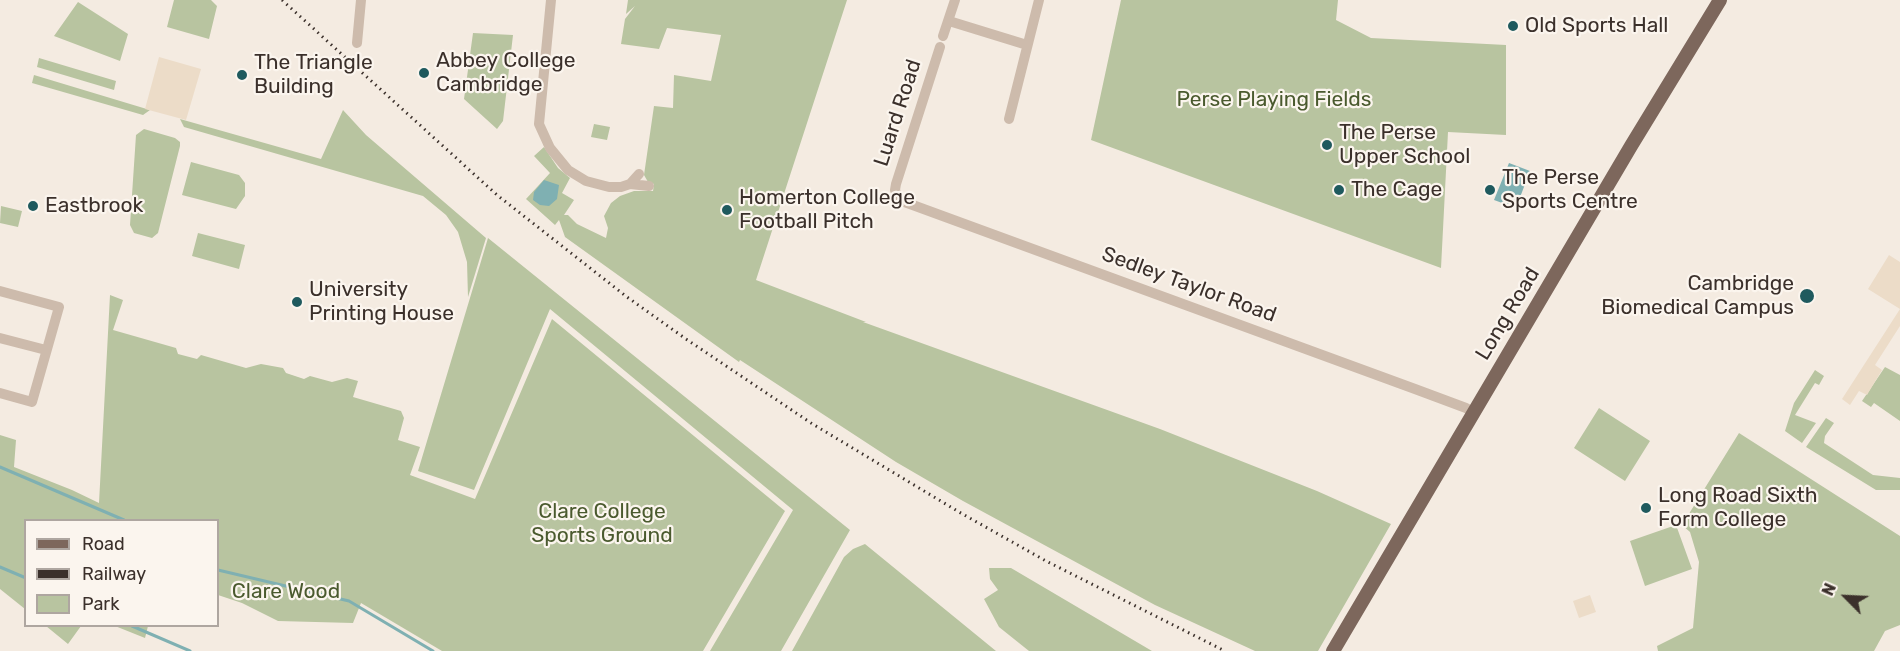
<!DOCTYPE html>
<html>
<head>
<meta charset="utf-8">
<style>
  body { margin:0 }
  #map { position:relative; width:1900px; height:651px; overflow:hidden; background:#f4ebe1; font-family:Rubik,sans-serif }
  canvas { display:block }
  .legend { position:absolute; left:24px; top:519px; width:195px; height:108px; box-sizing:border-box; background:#fbf5ee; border:2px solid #aea6a0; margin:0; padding:8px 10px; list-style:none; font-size:18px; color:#3b302b }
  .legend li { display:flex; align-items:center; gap:12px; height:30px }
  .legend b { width:30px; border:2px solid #aea6a0 }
  .north { position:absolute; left:1816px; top:567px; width:60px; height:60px; -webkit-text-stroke:4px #fbf5ee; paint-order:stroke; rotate:294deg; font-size:16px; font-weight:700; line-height:24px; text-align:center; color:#3b302b }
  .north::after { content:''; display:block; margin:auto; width:21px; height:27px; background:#3b302b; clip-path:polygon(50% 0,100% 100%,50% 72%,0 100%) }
</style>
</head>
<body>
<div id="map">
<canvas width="1900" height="651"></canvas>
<ul class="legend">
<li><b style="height:8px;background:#7d675c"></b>Road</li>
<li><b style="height:8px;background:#3b302b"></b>Railway</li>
<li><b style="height:16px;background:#b8c4a0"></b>Park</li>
</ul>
<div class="north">N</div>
</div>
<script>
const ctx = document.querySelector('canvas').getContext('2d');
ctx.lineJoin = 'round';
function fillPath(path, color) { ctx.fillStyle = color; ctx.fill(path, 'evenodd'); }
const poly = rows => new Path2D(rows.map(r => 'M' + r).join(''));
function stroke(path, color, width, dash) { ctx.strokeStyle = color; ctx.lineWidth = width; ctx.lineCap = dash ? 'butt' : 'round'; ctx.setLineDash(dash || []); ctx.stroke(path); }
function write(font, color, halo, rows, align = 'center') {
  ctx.font = font + ' Rubik,sans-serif'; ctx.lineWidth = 4.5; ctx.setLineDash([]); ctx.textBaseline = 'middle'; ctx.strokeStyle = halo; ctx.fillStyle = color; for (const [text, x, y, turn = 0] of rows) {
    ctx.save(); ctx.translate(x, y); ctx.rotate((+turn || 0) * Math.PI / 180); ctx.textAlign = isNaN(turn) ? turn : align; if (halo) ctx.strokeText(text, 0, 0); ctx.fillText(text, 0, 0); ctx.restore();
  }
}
fillPath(poly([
  [174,0,211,0,217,6,209,39,167,27],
  [628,0,847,0,756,280,866,322,863,322,1160,429,1317,491,1391,524,1318,651,1255,651,1155,605,963,501,896,462,740,360,739,362,565,237,559,220,555,225,526,199,550,173,534,156,544,147,558,168,570,178,562,193,574,200,564,215,568,215,577,224,606,238,608,228,604,216,611,203,620,196,634,191,653,191,654,184,648,182,644,175,654,106,673,108,674,75,711,81,721,35,667,28,659,49,621,44,625,19,635,6,626,14],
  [1121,0,1338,0,1336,20,1371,38,1506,45,1506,135,1448,132,1441,268,1091,140],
  [78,2,128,34,120,61,54,36],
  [473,33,513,35,503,121,497,129,464,99],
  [39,58,116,81,114,90,37,67],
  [34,75,150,110,143,115,32,83],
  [343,110,366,135,486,238,468,297,467,262,458,232,446,215,423,196,184,127,180,119,321,159],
  [594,124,610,127,607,140,591,137],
  [144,129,175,138,180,142,180,146,158,233,152,238,134,233,130,225,136,135],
  [191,162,239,175,245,183,245,196,236,209,182,195],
  [1,206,22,211,18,227,0,223],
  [198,233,245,245,239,269,192,256],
  [488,238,850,530,781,651,710,651,793,510,550,309,474,490,418,471],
  [110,295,123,300,113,330,176,348,178,354,197,359,201,355,246,368,261,364,283,368,286,373,304,379,310,376,332,382,347,378,358,381,353,397,401,411,404,418,398,440,420,447,410,475,475,499,552,319,785,511,703,651,442,651,361,603,353,623,278,621,242,603,218,595,218,520,26,520,25,609,0,589,0,435,16,440,14,467,72,490,99,503],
  [1885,367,1900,375,1900,421,1874,403,1871,407,1862,401],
  [1815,370,1824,376,1819,385,1815,383,1795,415,1816,423,1802,443,1785,431,1794,403],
  [1599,408,1650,441,1625,481,1574,448],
  [1826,418,1834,423,1825,436,1824,443,1873,475,1900,478,1900,490,1876,490,1806,447],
  [1739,433,1900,536,1900,625,1885,631,1874,651,1658,651,1657,646,1693,628,1699,562,1690,532,1682,525],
  [1676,525,1692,569,1645,586,1630,541],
  [865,544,996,651,792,651,844,557,853,549],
  [989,568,1011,568,1152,651,1029,651,999,627,984,599,998,590,990,579],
  [46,626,81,626,68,644],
  [115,626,148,626,145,638]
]), '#b8c4a0');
fillPath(poly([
  [159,57,201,69,186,120,145,109],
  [1889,255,1900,262,1900,326,1875,365,1882,370,1867,395,1859,391,1850,405,1842,399,1900,309,1868,289],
  [1590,595,1596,612,1579,618,1573,601]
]), '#ecdcc8');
fillPath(poly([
  [1509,163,1530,171,1516,208,1494,200],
  [544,180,559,185,557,199,549,206,540,205,533,200,534,192]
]), '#7fb0b2');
stroke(poly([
  [0,467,124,520],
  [0,567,26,578],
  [218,570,349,601,433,651],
  [132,626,190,651]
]), '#7fb0b2', 3);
stroke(poly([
  [551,0,539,124,550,148,568,170,586,181,609,187,621,187,630,184,639,174],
  [949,21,1027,45],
  [943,36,955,0],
  [357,43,361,0],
  [940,47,896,184,895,190,899,200,1415,389,1466,408,1474,413],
  [1009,119,1039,0],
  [630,184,649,186],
  [0,291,59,307,32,402,0,393],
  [0,338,46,350]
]), '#cdbbac', 10);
stroke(poly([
  [1333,651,1631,146,1720,0]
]), '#7d675c', 14);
stroke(poly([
  [282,0,497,195,627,297,686,339,811,423,959,512,1046,561,1225,651]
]), '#3b302b', 3, [1.5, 4.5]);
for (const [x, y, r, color] of [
  [1513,26,6,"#1f5a5e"],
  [424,73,6,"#1f5a5e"],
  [242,75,6,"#1f5a5e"],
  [1327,145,6,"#1f5a5e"],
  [1339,190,6,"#1f5a5e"],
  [1490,190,6,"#1f5a5e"],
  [33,206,6,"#1f5a5e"],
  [727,210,6,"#1f5a5e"],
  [1807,296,8,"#1f5a5e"],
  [297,302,6,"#1f5a5e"],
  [1646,508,6,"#1f5a5e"]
]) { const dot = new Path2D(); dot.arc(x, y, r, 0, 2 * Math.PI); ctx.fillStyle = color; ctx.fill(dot); stroke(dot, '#fbf5ee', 2); }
write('21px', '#3b302b', '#fbf5ee', [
  ["Old Sports Hall",1525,26],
  ["Abbey College",436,61],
  ["Cambridge",436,85],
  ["The Triangle",254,63],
  ["Building",254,87],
  ["The Perse",1339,133],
  ["Upper School",1339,157],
  ["The Perse",1502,178],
  ["Sports Centre",1502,202],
  ["The Cage",1351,190],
  ["Homerton College",739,198],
  ["Football Pitch",739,222],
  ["Eastbrook",45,206],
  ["Cambridge",1794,284,"right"],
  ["Biomedical Campus",1794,308,"right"],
  ["University",309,290],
  ["Printing House",309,314],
  ["Long Road Sixth",1658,496],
  ["Form College",1658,520]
], 'left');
write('21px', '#4a5a2e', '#fbf5ee', [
  ["Perse Playing Fields",1274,100],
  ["Clare College",602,512],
  ["Sports Ground",602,536],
  ["Clare Wood",286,592]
]);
write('21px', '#3b302b', '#fbf5ee', [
  ["Luard Road",898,113,-72],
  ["Sedley Taylor Road",1189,285,20],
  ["Long Road",1508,314,-59]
]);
</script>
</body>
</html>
